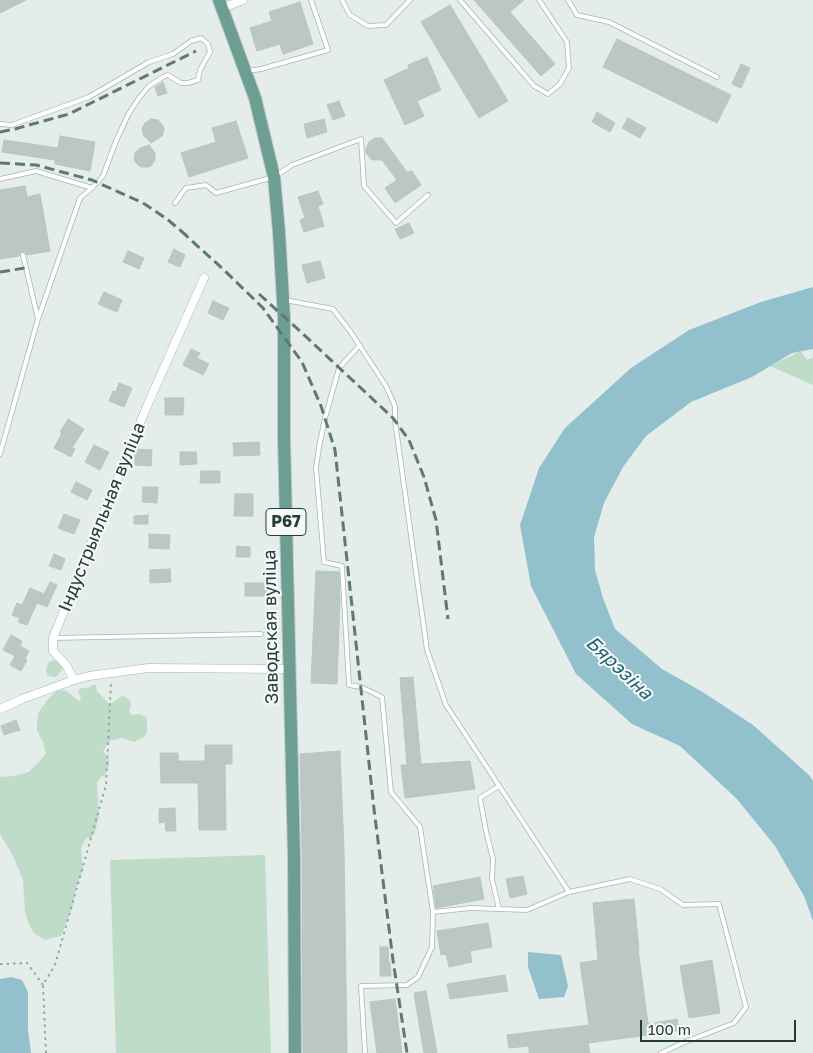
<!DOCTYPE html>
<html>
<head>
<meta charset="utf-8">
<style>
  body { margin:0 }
  #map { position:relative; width:813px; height:1053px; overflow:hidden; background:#e4ede9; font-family:"Golos Text",sans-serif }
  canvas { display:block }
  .scale { position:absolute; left:640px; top:1020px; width:156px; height:22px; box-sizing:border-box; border:2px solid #253d38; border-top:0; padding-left:6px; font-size:15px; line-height:18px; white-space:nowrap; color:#253d38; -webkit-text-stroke:4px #f5f9f7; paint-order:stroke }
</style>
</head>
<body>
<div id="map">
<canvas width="813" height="1053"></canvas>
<div class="scale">100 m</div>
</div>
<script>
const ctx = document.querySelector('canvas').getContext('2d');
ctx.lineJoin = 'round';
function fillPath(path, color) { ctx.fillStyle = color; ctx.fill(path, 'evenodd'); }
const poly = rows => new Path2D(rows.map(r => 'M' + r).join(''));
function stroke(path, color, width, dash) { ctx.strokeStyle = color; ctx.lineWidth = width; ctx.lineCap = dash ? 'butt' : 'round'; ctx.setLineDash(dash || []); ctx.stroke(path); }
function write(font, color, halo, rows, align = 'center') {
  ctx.font = font + ' "Golos Text",sans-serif'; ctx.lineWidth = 4; ctx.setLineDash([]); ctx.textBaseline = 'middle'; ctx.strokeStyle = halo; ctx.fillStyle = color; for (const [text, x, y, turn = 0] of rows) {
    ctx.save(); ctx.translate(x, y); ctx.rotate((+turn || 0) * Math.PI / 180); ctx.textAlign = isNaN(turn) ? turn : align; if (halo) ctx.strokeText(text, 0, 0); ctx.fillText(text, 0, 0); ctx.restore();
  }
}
fillPath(poly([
  [801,351,807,360,813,357,813,385,770,366],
  [53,660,59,662,62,666,63,669,56,677,51,677,47,675,46,670,48,663],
  [93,685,96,685,97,692,103,697,108,703,112,703,122,696,125,697,130,700,131,705,129,712,132,715,140,714,146,717,147,722,147,732,144,737,134,742,121,738,110,741,103,751,109,760,109,765,105,775,100,778,97,783,99,815,95,832,91,838,86,838,81,848,83,869,76,889,72,909,61,936,45,940,35,934,29,925,25,912,23,879,11,852,1,836,0,832,0,777,14,776,29,772,46,754,44,745,37,730,37,722,38,713,48,699,57,691,64,690,69,693,79,701,81,698,78,691,81,688,88,688],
  [265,855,271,1053,116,1053,110,860]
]), '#bfdcc8');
fillPath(poly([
  [813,287,813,349,792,353,752,377,691,402,646,436,623,467,604,503,594,537,595,570,603,598,615,629,662,669,701,691,753,725,810,776,813,781,813,921,804,896,775,846,737,799,680,746,632,724,576,674,531,586,520,525,539,468,565,428,631,368,689,330,761,302],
  [528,952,561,955,568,986,564,997,539,999,528,967],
  [11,977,22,980,28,992,28,1030,31,1053,0,1053,0,979]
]), '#92c0cc');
const building = poly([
  [0,0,26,0,0,13,0,0],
  [474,0,524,0,510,12,555,64,541,76,474,0],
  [300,2,313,44,283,54,280,44,257,51,250,28,272,21,269,12,300,2],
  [450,5,508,101,479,118,421,22,450,5],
  [617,39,731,95,717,123,603,67,617,39],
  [427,57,441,90,417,101,424,116,405,125,384,80,409,68,408,65,427,57],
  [741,64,750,68,741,88,732,84,741,64],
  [163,82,167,93,158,96,155,87,163,82],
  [339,101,345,116,333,120,327,105,339,101],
  [597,112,615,123,610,132,592,122,597,112],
  [628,118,646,128,640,138,622,128,628,118],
  [151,119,158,120,163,126,164,129,162,136,151,143,144,136,142,129,145,123,151,119],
  [324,119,327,132,307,138,304,124,324,119],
  [236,121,248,158,189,177,181,153,216,142,212,128,236,121],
  [60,136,95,142,90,171,55,164,55,160,2,152,4,140,58,148,60,136],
  [375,138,382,138,407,172,412,171,421,185,395,203,385,188,397,180,382,160,374,160,371,159,366,153,366,149,369,142,375,138],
  [149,145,155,153,155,160,151,166,148,167,141,167,138,165,134,160,135,153,140,148,149,145],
  [25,186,27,197,40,194,50,251,27,255,25,252,23,251,20,253,19,256,0,259,0,190,25,186],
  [318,191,323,204,318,206,324,226,304,232,300,220,305,218,298,197,318,191],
  [409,223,414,233,400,239,395,229,409,223],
  [174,249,185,255,180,267,168,262,174,249],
  [128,251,144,258,139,269,123,262,128,251],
  [320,261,325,278,307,283,302,265,320,261],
  [104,292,122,300,117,312,98,304,104,292],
  [213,301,229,308,223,320,208,313,213,301],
  [191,349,200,353,197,358,209,364,203,375,183,365,191,349],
  [119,383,132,388,124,407,109,401,113,391,116,392,119,383],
  [165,398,184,398,183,415,165,415,165,398],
  [68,419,84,429,72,448,75,449,71,457,54,448,62,433,60,432,68,419],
  [259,442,260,455,234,456,233,443,259,442],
  [94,445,109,452,100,470,85,462,94,445],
  [135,449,152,450,151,466,135,465,135,449],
  [180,452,196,452,197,464,180,465,180,452],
  [201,471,220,471,220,483,200,483,201,471],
  [76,482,92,490,87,500,71,492,76,482],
  [143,487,158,487,157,503,142,502,143,487],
  [235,494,253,494,253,516,234,516,235,494],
  [64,514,80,520,74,534,58,528,64,514],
  [148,515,148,524,134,524,134,516,148,515],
  [149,534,170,535,169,549,149,548,149,534],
  [237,546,250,547,250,557,236,557,237,546],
  [54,554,65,559,61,570,49,566,54,554],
  [170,569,171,582,150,583,150,570,170,569],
  [316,571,339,572,340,600,337,684,311,683,316,571],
  [50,582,57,585,47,607,37,603,27,625,18,622,20,618,12,615,17,603,22,605,30,588,44,594,50,582],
  [245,583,266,583,266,596,245,596,245,583],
  [11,635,22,641,20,646,29,651,25,659,27,660,21,671,10,665,15,656,3,650,11,635],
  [413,677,421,764,470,761,475,789,405,798,401,765,407,765,400,678,413,677],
  [16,720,20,730,4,735,1,726,16,720],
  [205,745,232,745,232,764,225,764,226,830,199,830,198,783,161,783,160,753,178,753,178,761,205,761,205,745],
  [340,751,344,849,347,1053,303,1053,302,850,300,754,340,751],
  [175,808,176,831,166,831,165,822,159,823,159,809,175,808],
  [523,876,527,894,510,898,506,879,523,876],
  [480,877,484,899,436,908,433,886,480,877],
  [634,899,639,949,638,949,648,1024,677,1019,679,1031,588,1043,590,1053,529,1053,529,1046,509,1048,507,1035,589,1025,580,963,598,960,593,903,634,899],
  [488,923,492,947,470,951,472,962,449,967,446,954,441,955,437,931,488,923],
  [380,947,388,947,389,963,390,963,391,976,380,976,380,947],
  [712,960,720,1013,689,1018,680,966,712,960],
  [505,975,508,991,450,999,447,984,505,975],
  [426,991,437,1053,424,1053,414,993,426,991],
  [395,999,402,1053,377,1053,370,1002,395,999]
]);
fillPath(building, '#bac7c2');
stroke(building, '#b7c6c0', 1);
const lane = poly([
  [342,0,350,15,368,26,386,25,410,0],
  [460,0,534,86,548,94,560,84,569,68,567,42,539,0],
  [568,0,577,15,609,22,717,77],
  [248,71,261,69,328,50,311,0],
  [0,124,12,125,89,97,149,62,173,54,191,41,201,38,208,44,210,52,200,70,198,80,188,83,181,83,168,75,163,77,149,86,139,98,128,115,116,141,103,176,92,188,80,198,38,319,0,454],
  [0,179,36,171,92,188],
  [175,203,186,188,206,185,216,193,274,177,292,165,361,139,364,186,396,223,428,195],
  [23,255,38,319],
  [285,300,333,309,350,331,386,386,395,406,395,421,427,650,446,705,569,892,527,910,471,908,433,912,432,947,418,977,407,985,361,986,365,1053],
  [360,345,339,368,325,418,319,447,316,468,324,562,342,566,349,685,361,687,382,697,391,792,420,827,433,912],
  [53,638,261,634],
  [499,786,480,798,486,831,493,859,492,879,499,909],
  [569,892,630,879,660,889,683,905,719,904,746,1007,734,1023,685,1042,661,1053]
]);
const street = poly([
  [222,8,243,0],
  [74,680,89,676,148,668,289,669],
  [0,709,22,699,74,680,66,665,53,651,53,638,147,406,204,278]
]);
const primary = poly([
  [219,0,255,98,274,177,279,232,284,318,284,438,294,856,295,1053]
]);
stroke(lane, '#a7b5b0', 5.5);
stroke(street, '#a7b5b0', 9);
stroke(primary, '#c2c9c7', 14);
stroke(poly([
  [0,964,27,963,43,985],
  [46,1053,43,985,55,965,106,785,111,683]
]), '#88ada3', 2, [2.5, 4]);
stroke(lane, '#fff', 4);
stroke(street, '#fff', 8);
stroke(primary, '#6d9e94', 12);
stroke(poly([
  [0,132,15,129,69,114,196,51],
  [0,163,36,165,92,180,143,203,167,219,187,236],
  [181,231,224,270,263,308,302,362,321,406,335,450,374,809,393,960,407,1053],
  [0,272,25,268],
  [259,294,302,333,393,418,409,440,424,477,436,520,448,619]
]), '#607873', 3, [10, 5]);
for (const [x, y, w] of [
  [286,522,40]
]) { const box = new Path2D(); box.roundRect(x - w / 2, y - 13.5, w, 27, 4); ctx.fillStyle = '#f5f9f7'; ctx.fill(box); stroke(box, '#253d38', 1); }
write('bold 16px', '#253d38', null, [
  ["Р67",286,522]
]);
write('18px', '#253d38', '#f5f9f7', [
  ["Індустрыяльная вуліца",102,517,-68],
  ["Заводская вуліца",271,627,-91]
]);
write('italic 19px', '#246374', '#f5f9f7', [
  ["Бярэзіна",619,668,43]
]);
</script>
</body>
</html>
